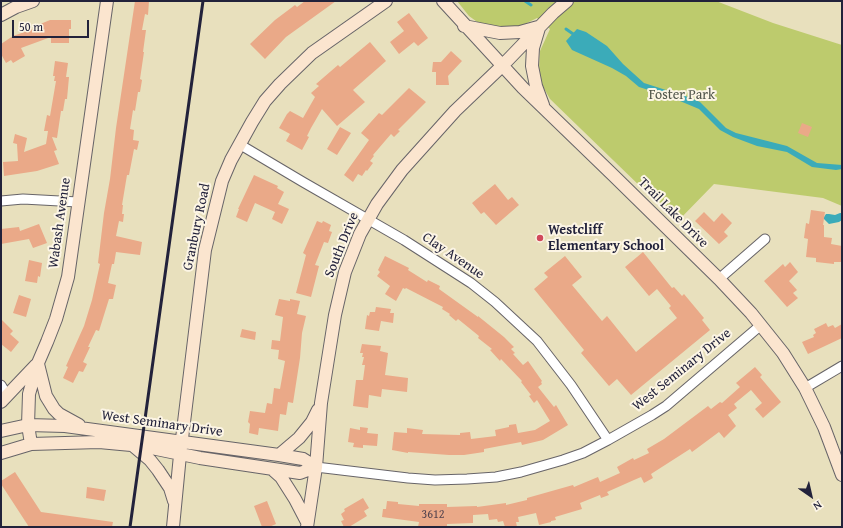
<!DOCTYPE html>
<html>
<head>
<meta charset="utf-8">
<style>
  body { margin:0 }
  #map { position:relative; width:843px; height:528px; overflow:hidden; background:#e8e0bd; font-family:"Gentium Book Plus",serif }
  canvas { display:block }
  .frame { position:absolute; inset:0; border:2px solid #22223b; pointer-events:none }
  .north { position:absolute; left:791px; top:476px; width:40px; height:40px; -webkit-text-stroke:3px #fcf5e5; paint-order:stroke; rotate:146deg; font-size:11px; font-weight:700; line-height:16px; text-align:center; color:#22223b }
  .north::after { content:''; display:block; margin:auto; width:14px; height:18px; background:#22223b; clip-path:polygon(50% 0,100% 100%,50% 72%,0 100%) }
  .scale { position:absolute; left:12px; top:20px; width:77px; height:18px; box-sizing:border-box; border:2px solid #22223b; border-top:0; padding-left:5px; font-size:12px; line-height:14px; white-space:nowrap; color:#22223b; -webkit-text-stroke:3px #fcf5e5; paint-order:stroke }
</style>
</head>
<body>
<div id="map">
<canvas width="843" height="528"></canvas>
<div class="frame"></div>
<div class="north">N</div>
<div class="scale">50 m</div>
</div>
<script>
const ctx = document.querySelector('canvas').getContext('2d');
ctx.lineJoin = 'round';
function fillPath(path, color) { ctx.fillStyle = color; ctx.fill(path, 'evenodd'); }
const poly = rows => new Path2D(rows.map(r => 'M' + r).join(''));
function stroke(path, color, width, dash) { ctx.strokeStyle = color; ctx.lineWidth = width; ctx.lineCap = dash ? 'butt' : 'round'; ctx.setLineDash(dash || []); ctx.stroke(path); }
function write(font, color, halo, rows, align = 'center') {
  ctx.font = font + ' "Gentium Book Plus",serif'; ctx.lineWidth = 4; ctx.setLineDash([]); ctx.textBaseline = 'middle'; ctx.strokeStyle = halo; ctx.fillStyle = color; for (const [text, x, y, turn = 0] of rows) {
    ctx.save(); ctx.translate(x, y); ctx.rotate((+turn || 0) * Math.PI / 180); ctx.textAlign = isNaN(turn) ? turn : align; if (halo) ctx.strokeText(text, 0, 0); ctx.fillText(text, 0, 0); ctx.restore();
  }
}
fillPath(poly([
  [457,1,716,1,773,23,842,45,842,206,823,198,714,184,677,222,550,99,542,85,539,70,540,51,550,29,537,18,525,24,514,28,500,28,480,24,469,16]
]), '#bdcb6d');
fillPath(poly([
  [577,29,586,32,607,46,623,64,644,83,691,98,700,102,726,128,736,133,787,146,817,163,842,165,842,169,836,170,812,167,787,152,757,146,733,137,720,130,699,109,668,96,639,87,626,76,612,68,572,50,566,41],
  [840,213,842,213,842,220,839,222,829,224,824,219,824,217,826,214,829,214,835,215]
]), '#3babb9');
stroke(poly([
  [525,1,531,5],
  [566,29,576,36]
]), '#3babb9', 3);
fillPath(poly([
  [135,1,149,1,148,15,145,14,142,30,146,30,143,52,144,52,140,79,142,80,140,92,138,92,135,111,133,110,130,129,134,130,133,140,139,141,137,150,134,149,129,175,127,175,122,205,123,205,122,214,124,214,123,222,119,221,116,236,142,242,140,255,116,252,114,264,112,264,108,283,116,285,113,299,109,299,99,331,96,330,88,347,90,347,83,362,87,364,83,372,79,371,73,383,63,378,68,367,66,366,84,326,92,300,100,264,98,263,104,213,110,179,116,128],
  [305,1,336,1,286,37,265,59,250,44,275,20,295,5,297,7],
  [409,13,428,38,418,46,414,42,399,54,390,42,404,31,397,22],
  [50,20,71,20,71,29,69,29,69,43,51,43,51,37,21,48,25,56,13,63,11,60,6,63,1,54,1,44,13,36,39,27,38,25],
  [370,42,386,61,353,90,365,102,337,126,322,109,311,128,307,136,309,137,302,150,286,141,290,134,279,128,287,114,290,111,303,118,315,97,311,93,319,86,316,84,338,65,340,67],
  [451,51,462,61,448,76,449,85,436,85,436,72,432,72,433,62,441,62],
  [55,61,68,63,66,77,69,77,67,99,65,99,63,111,61,111,57,138,52,137,57,150,54,151,59,164,37,171,4,176,3,162,18,161,17,144,13,143,15,134,27,138,24,152,46,144,48,131,44,131,47,115,50,116,56,81,54,81,55,76,53,76],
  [409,88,426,102,398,130,400,131,394,137,391,134,373,155,374,156,370,161,373,163,367,171,366,170,362,176,358,174,353,182,344,175,369,140,361,133,379,113,382,115],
  [802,123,812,127,808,137,798,133],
  [340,127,351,133,337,155,327,149],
  [254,175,278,186,277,188,284,192,278,204,289,209,282,224,272,219,275,212,255,203,247,222,236,217,239,209,238,209],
  [495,184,508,200,512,197,519,205,496,225,484,212,481,214,472,203],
  [811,210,825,212,823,225,824,225,824,237,832,238,831,244,842,246,842,262,834,262,834,264,816,262,816,258,806,257,808,239,804,238,806,223,809,224],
  [704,212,714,222,722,213,732,223,724,232,728,236,719,244,695,221],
  [317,221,322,223,323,221,331,225,329,231,332,232,328,243,324,242,315,265,319,266,311,297,296,293,306,255,303,253],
  [39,224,47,243,33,248,29,239,1,244,1,229,19,227,20,231],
  [643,252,672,288,674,287,682,296,684,294,704,318,702,320,710,330,631,395,617,379,609,386,581,353,584,350,534,289,548,277,544,273,565,256,582,277,572,285,602,321,607,316,636,352,677,318,669,308,671,306,657,289,649,296,625,267],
  [385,256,409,268,408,270,427,282,428,280,440,286,439,289,478,317,478,316,504,337,514,347,511,349,515,353,513,354,523,365,528,361,542,381,541,382,542,384,538,387,554,407,556,405,568,425,543,440,522,445,521,442,484,449,484,452,464,455,449,455,408,452,408,453,392,450,394,432,407,433,407,428,423,430,422,434,460,435,460,433,470,432,471,439,496,436,495,430,509,427,509,425,516,424,518,433,535,430,550,421,537,400,534,403,529,396,531,395,521,382,522,381,501,359,500,361,490,350,492,349,478,338,479,336,458,319,456,321,449,315,450,314,442,309,443,307,406,288,405,289,403,288,396,301,385,294,390,286,377,276,380,272,378,270],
  [29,260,42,263,40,277,38,276,37,283,25,281],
  [790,262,798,272,789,281,797,290,793,293,798,298,787,307,764,281,783,264,785,267],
  [19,295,31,299,26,317,13,313],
  [279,299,290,301,290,299,300,301,297,314,306,316,302,333,300,358,293,403,288,402,286,415,280,414,278,431,259,428,258,435,249,433,250,424,248,422,250,411,265,413,267,403,272,404,274,388,280,389,285,361,278,359,279,350,271,349,272,340,280,341,283,317,275,315],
  [376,307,391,309,390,313,394,313,393,323,381,321,379,331,365,329,367,315,369,316,370,312,375,312],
  [1,319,13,331,10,334,19,342,11,352,1,344],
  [826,323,828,327,833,325,835,328,842,324,842,338,808,354,802,342,814,337,813,335,816,333,814,329],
  [242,329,256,332,255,340,240,337],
  [362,344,381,346,380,351,388,353,385,375,408,378,407,392,382,389,381,397,369,395,368,408,353,406,356,380,363,380,365,365,362,365,364,357,362,357,363,353,360,353],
  [755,367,762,375,760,377,781,402,763,418,755,409,762,403,751,390,734,404,737,408,728,415,736,426,724,438,719,432,692,452,690,449,651,474,653,478,644,483,641,477,634,480,607,492,609,495,601,498,600,495,580,503,582,509,555,517,556,520,551,521,551,522,539,525,536,513,518,517,519,522,516,522,517,527,505,527,503,521,498,522,497,519,489,520,488,514,473,515,473,523,447,524,447,527,418,527,419,522,382,517,383,509,386,509,387,501,398,502,398,504,419,506,419,504,447,504,447,507,477,506,477,507,506,503,506,505,527,500,527,498,573,485,574,487,598,477,600,482,620,473,617,467,633,458,634,460,649,453,647,449,664,439,708,406,711,409,720,402,722,403,740,387,736,383],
  [360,427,368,428,367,433,378,434,377,446,363,445,363,448,353,447,354,443,348,442,350,428,360,430],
  [15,472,41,512,113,522,112,527,29,527,1,484,1,481],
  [87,487,106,490,104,501,86,498],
  [363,498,369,508,364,511,367,516,349,527,344,527,341,521,344,520,341,514,345,511,344,509],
  [267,501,276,524,269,527,262,527,254,506]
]), '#eaa988');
const street = poly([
  [239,144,303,182,404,240,471,283,495,302,537,341,571,385,608,440],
  [1,201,23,199,78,202],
  [719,279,765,239],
  [1,385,7,395],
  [805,388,842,366],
  [316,467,408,478,435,480,467,479,496,477,521,472,563,460,583,453,608,440,652,415,666,406,761,325]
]);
const secondary = poly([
  [443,1,523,88,614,176,719,279,751,313,783,353,805,388,824,427,842,475],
  [1,15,16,7,33,1],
  [464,26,500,33,520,32,538,27],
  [539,28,533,48,532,66,536,86,543,105],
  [38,364,46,396,54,409,59,414,79,425],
  [1,402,36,365],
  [1,431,28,425,65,426,279,455,303,459,316,467],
  [31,444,28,425,29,394,38,363,47,342,56,319,68,277,107,1],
  [131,444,150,460,158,470,170,488,174,501],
  [1,453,31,444,99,442,142,446,200,458,300,473,316,467],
  [279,455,299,438,312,422,318,410],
  [272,469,281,477,295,499,307,522],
  [173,527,180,455,205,250,222,181,231,160,252,122,265,101,280,84,312,53,386,1],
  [307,527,316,467,321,403,335,315,345,272,360,234,377,204,402,170,455,111,502,66,553,13,567,1]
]);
stroke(street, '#676468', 11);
stroke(secondary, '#676468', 14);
stroke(street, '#fff', 9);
stroke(secondary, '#fbe5cf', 12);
stroke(poly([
  [130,527,203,1]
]), '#22223b', 3);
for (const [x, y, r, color] of [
  [540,238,4,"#d1495b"]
]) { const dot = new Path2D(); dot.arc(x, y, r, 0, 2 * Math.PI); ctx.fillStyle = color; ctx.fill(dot); stroke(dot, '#fcf5e5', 1.5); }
write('12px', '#54444e', null, [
  ["3612",433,515]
]);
write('14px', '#50554a', '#fcf5e5', [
  ["Foster Park",682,95]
]);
write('14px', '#22223b', '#fcf5e5', [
  ["Trail Lake Drive",673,213,45],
  ["Wabash Avenue",60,223,-82],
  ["Granbury Road",197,227,-78],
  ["South Drive",342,245,-68],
  ["Clay Avenue",453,256,34],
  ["West Seminary Drive",682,370,-39],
  ["West Seminary Drive",162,424,8]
]);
write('bold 14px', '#22223b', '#fcf5e5', [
  ["Westcliff",548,230],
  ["Elementary School",548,246]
], 'left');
</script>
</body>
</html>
